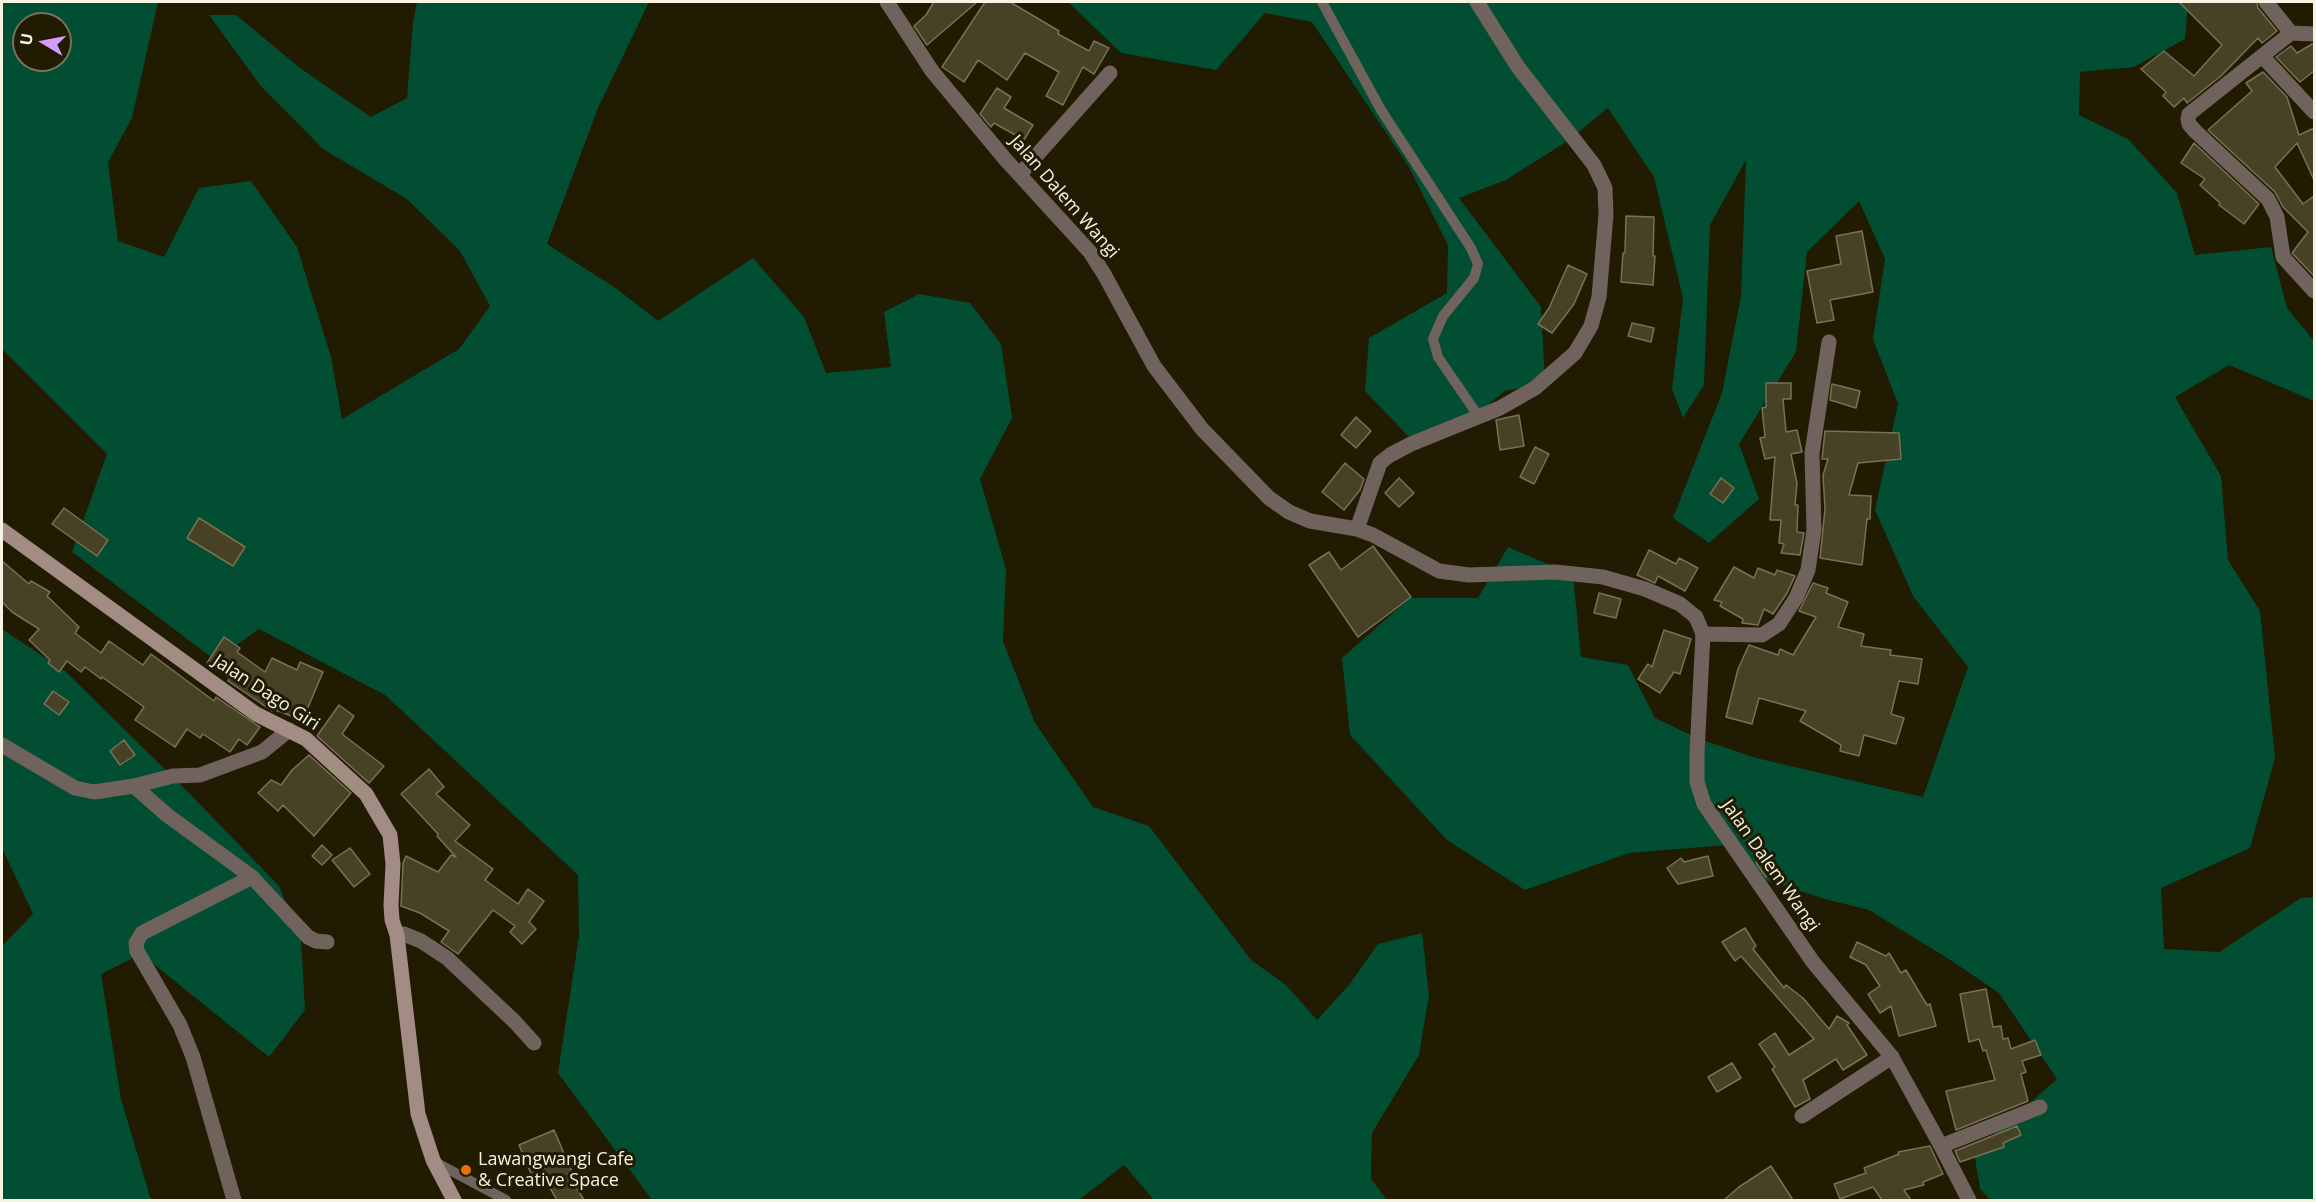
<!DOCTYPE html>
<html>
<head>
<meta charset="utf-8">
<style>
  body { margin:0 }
  #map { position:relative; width:2316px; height:1202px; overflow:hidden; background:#201b01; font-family:"Open Sans",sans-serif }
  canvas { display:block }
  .frame { position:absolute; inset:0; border:3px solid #f6f3e2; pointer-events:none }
  .north { position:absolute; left:12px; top:12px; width:60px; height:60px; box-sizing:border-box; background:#201b01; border:2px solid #76715b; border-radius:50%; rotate:280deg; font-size:16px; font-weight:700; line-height:24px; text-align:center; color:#f6f3e2 }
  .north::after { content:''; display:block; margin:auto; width:21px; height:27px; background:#d29dfd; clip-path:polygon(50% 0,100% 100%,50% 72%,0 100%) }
</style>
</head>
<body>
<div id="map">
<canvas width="2316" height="1202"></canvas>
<div class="frame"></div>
<div class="north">U</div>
</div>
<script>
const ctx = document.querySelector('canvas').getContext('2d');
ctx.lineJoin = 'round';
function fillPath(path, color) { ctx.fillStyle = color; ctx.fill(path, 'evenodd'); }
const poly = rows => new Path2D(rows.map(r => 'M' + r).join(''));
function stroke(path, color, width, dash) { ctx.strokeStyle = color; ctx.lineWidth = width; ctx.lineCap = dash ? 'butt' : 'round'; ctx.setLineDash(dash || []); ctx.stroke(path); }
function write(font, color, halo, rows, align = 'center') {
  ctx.font = font + ' "Open Sans",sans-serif'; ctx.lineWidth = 6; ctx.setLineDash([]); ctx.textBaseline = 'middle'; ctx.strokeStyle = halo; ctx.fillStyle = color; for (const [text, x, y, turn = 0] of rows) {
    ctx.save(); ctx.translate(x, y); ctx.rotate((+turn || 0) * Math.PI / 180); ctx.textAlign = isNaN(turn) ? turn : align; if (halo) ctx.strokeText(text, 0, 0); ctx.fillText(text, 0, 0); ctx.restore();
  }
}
fillPath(poly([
  [2,2,158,2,132,118,108,162,118,241,164,257,199,188,251,181,297,247,331,357,342,419,459,349,490,306,460,251,407,199,323,149,260,85,209,15,236,15,300,68,371,117,407,98,413,22,417,2,649,2,598,108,547,244,617,289,658,321,753,258,804,317,826,373,891,367,884,312,919,294,970,303,1001,344,1012,418,980,479,1006,569,1003,641,1035,723,1093,807,1149,826,1251,960,1285,984,1317,1020,1349,985,1378,944,1422,933,1429,995,1419,1055,1372,1133,1371,1179,1387,1200,1154,1200,1124,1165,1079,1200,652,1200,558,1073,579,936,578,875,385,695,259,629,215,660,72,552,107,454,2,349],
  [24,24,60,24,60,60,24,60],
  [1068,2,2188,2,2185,39,2134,67,2080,72,2079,115,2128,139,2177,193,2195,255,2271,247,2287,308,2314,341,2314,401,2229,365,2175,397,2221,476,2228,560,2260,611,2275,758,2250,848,2161,888,2164,949,2219,952,2301,898,2314,897,2314,1200,1990,1200,1980,1189,1974,1152,2057,1079,1999,993,1952,961,1869,910,1825,899,1759,878,1726,845,1629,853,1525,890,1447,840,1350,735,1342,658,1410,598,1478,598,1508,547,1573,575,1581,657,1628,665,1655,718,1697,738,1756,758,1923,797,1968,667,1913,596,1875,510,1898,404,1873,339,1885,259,1859,201,1807,252,1796,352,1739,444,1759,499,1709,543,1673,518,1722,393,1741,296,1746,160,1710,225,1704,385,1683,418,1672,389,1683,298,1654,177,1608,108,1566,142,1506,180,1459,198,1541,307,1545,383,1505,391,1462,425,1412,440,1365,391,1369,338,1447,293,1448,245,1409,167,1312,22,1265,13,1216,70,1121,53],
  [2,629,65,671,191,795,279,886,301,939,305,1010,269,1057,141,954,101,974,121,1099,151,1200,2,1200,2,946,33,914,2,848]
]), '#024e32');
const building = poly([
  [934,2,977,2,927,45,914,26,926,15,934,2],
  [985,2,1010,2,1059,31,1058,34,1089,51,1094,41,1109,48,1094,74,1083,67,1063,105,1046,96,1059,72,1025,53,1007,80,978,60,964,82,942,67,985,2],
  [2179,2,2257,2,2258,8,2277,31,2262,43,2258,38,2221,76,2187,103,2184,98,2174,107,2163,96,2166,92,2141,69,2164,51,2194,76,2222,45,2179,2],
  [2312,44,2314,44,2314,71,2300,82,2276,57,2291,46,2297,53,2312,44],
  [2263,72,2287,97,2299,135,2314,128,2314,180,2297,143,2275,167,2303,204,2314,196,2314,276,2292,253,2308,232,2283,207,2275,192,2208,130,2252,91,2246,83,2263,72],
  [997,88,1011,97,1004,108,1033,125,1024,140,994,123,991,127,980,114,997,88],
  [2194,143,2259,204,2244,224,2219,205,2220,203,2200,185,2205,179,2181,163,2194,143],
  [1626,216,1654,217,1653,256,1655,256,1653,285,1621,282,1623,253,1625,253,1626,216],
  [1862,231,1873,292,1830,300,1834,320,1817,323,1807,271,1841,264,1836,236,1862,231],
  [1568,265,1587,274,1574,304,1552,333,1538,324,1549,308,1568,265],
  [1632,323,1654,328,1651,342,1628,336,1632,323],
  [1766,383,1791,383,1791,399,1783,399,1786,432,1797,430,1802,452,1791,454,1797,483,1795,505,1798,505,1797,532,1804,533,1800,555,1781,553,1784,544,1779,543,1781,520,1770,520,1775,457,1765,459,1760,438,1765,437,1762,408,1766,407,1766,383],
  [1832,384,1860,391,1856,408,1830,400,1832,384],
  [1519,415,1524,446,1500,450,1496,420,1519,415],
  [1356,417,1371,431,1356,448,1341,435,1356,417],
  [1825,431,1899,433,1901,459,1858,463,1849,495,1871,496,1870,519,1867,519,1862,565,1820,558,1825,509,1823,475,1828,459,1822,459,1825,431],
  [1535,447,1549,454,1534,484,1520,477,1535,447],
  [1345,463,1364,479,1360,490,1344,510,1322,492,1345,463],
  [1399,478,1414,493,1399,507,1385,493,1399,478],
  [1721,478,1734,488,1723,503,1710,494,1721,478],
  [64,508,108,540,97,556,52,524,64,508],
  [199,518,245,547,233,566,187,538,199,518],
  [1373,546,1411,597,1358,637,1309,565,1329,552,1341,570,1373,546],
  [1649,550,1676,564,1679,558,1698,568,1685,591,1658,576,1655,583,1637,575,1649,550],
  [2,561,29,584,31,581,50,592,47,596,79,627,75,633,101,653,109,641,143,665,151,654,214,701,216,697,260,727,247,745,239,739,230,752,203,734,200,738,187,729,175,747,135,720,144,707,102,677,101,679,85,667,81,672,67,661,59,672,48,663,50,660,29,640,39,629,12,612,2,602,2,561],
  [1734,567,1754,578,1758,568,1775,575,1777,570,1795,576,1787,593,1773,614,1764,609,1758,625,1742,623,1743,619,1720,606,1722,602,1714,600,1734,567],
  [1813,583,1828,588,1826,593,1848,602,1838,627,1864,634,1861,646,1891,650,1890,655,1922,659,1918,684,1899,681,1891,714,1904,718,1896,744,1864,735,1859,756,1840,751,1841,745,1800,721,1806,711,1759,698,1752,724,1726,717,1738,669,1749,645,1778,655,1780,649,1793,655,1816,617,1799,611,1813,583],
  [1599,593,1621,599,1616,618,1594,613,1599,593],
  [1664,630,1691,639,1680,674,1674,672,1660,693,1638,679,1648,664,1652,667,1664,630],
  [224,637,240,648,237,652,265,672,272,658,297,670,300,662,323,672,306,712,298,708,294,717,273,709,272,711,228,681,230,678,207,663,224,637],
  [53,691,69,702,59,715,44,704,53,691],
  [339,705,354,716,342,734,384,766,369,783,317,736,339,705],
  [124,740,135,755,120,765,110,751,124,740],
  [309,755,351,793,314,836,283,805,278,811,258,793,271,780,281,785,292,770,309,755],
  [429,769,444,787,436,794,470,825,455,841,493,869,485,880,518,904,528,889,544,901,529,922,536,929,522,944,510,932,515,926,493,910,458,954,441,942,449,931,420,913,401,906,403,863,406,856,438,872,451,855,456,857,437,836,438,834,401,794,429,769],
  [322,845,332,855,322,865,312,856,322,845],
  [350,848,370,874,354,887,332,860,350,848],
  [1708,856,1713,876,1678,884,1667,868,1681,858,1684,862,1708,856],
  [1765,856,1776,869,1766,877,1756,863,1765,856],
  [1745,928,1756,946,1753,949,1784,988,1786,985,1803,998,1829,1029,1837,1016,1849,1023,1847,1025,1867,1055,1843,1070,1836,1059,1803,1080,1810,1099,1795,1107,1772,1069,1775,1067,1759,1044,1775,1033,1789,1055,1814,1039,1741,956,1735,961,1722,942,1745,928],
  [1857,942,1886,956,1889,953,1901,973,1906,970,1927,1005,1930,1004,1936,1026,1899,1036,1891,1006,1880,1013,1868,994,1880,986,1866,965,1850,957,1857,942],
  [1986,989,1993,1027,2001,1026,2003,1039,2008,1038,2011,1049,2035,1040,2041,1055,2022,1061,2026,1072,2021,1074,2028,1101,1956,1130,1946,1091,1995,1080,1986,1050,1983,1051,1979,1039,1969,1042,1960,994,1986,989],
  [1732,1063,1741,1078,1717,1092,1708,1077,1732,1063],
  [2017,1126,2021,1135,2003,1143,2004,1147,1960,1162,1955,1151,2017,1126],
  [554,1130,572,1172,568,1174,584,1200,557,1200,547,1183,537,1188,519,1145,554,1130],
  [1930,1146,1943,1174,1923,1182,1924,1185,1904,1190,1911,1200,1882,1200,1873,1187,1840,1199,1834,1184,1866,1173,1864,1168,1899,1154,1898,1152,1930,1146],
  [1771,1166,1793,1200,1724,1200,1739,1187,1771,1166]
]);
fillPath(building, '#474126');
stroke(building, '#787255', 1.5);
stroke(poly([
  [1322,2,1381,110,1471,248,1478,264,1474,278,1443,316,1433,339,1438,357,1479,417],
  [433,1161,506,1200]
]), '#70625d', 10);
stroke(poly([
  [2266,2,2291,33,2314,34],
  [2291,33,2189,114,2188,119,2189,124,2195,131,2268,199,2277,217,2283,257,2314,291],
  [2262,56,2314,112],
  [1020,174,1110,73],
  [1357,529,1380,463,1390,455,1411,444,1500,408,1535,388,1575,353,1591,326,1599,297,1606,215,1605,188,1594,165,1518,67,1477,2],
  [1703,634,1762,635,1779,624,1796,598,1808,570,1814,530,1812,453,1829,342],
  [2,745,75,788,94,792,134,786,173,776,200,775,262,752,289,730],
  [134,786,167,815,252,877,308,937,316,941,327,942],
  [397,935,404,934,421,941,447,958,515,1022,534,1043],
  [1802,1116,1892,1057],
  [1941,1146,2040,1107],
  [234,1200,193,1057,180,1025,137,951,136,943,142,933,252,877]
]), '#70625d', 15);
stroke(poly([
  [887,2,932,71,1005,159,1090,252,1104,274,1154,366,1202,429,1269,498,1289,512,1310,521,1357,529,1373,535,1439,571,1469,575,1555,572,1603,577,1645,589,1680,604,1696,617,1703,634,1697,753,1697,782,1704,804,1813,962,1892,1057,1941,1146,1969,1200]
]), '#70625d', 15);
stroke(poly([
  [2,530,256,714,306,739,366,794,390,835,393,864,391,905,392,920,397,935,418,1114,433,1160,454,1200]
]), '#a28c84', 15);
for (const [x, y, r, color] of [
  [466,1170,6,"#e8710a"]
]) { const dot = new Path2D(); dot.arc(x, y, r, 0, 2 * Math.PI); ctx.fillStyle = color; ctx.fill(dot); stroke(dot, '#201b01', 2); }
write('18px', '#f6f3e2', '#201b01', [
  ["Jalan Dalem Wangi",1064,197,49],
  ["Jalan Dago Giri",266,693,33],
  ["Jalan Dalem Wangi",1770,866,55]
]);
write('18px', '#f6f3e2', '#201b01', [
  ["Lawangwangi Cafe",478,1160],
  ["& Creative Space",478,1181]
], 'left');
</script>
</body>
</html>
